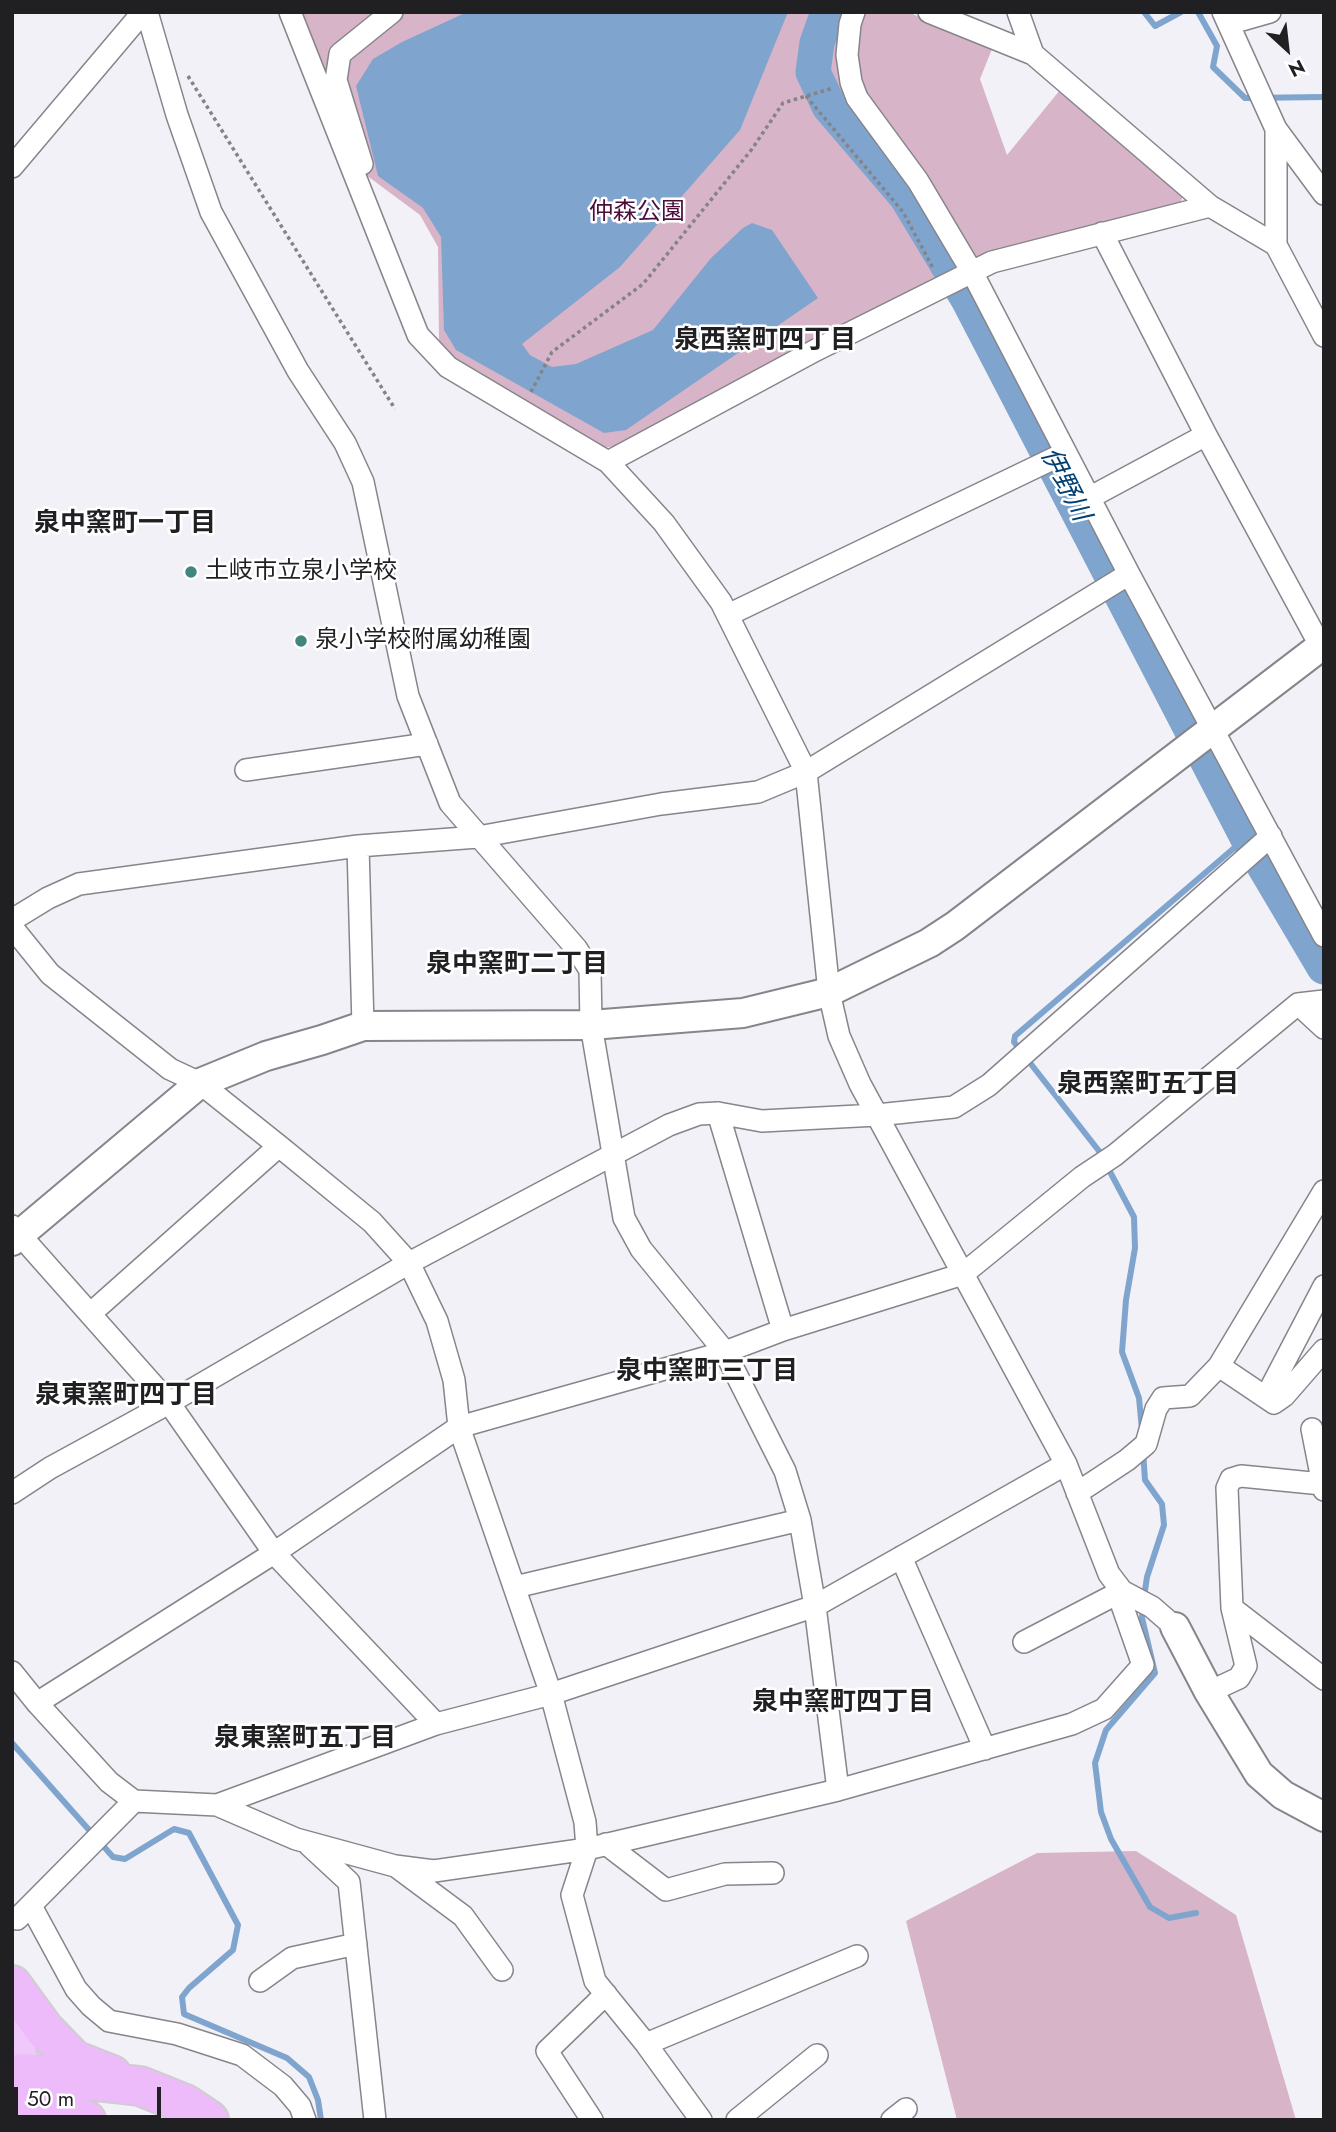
<!DOCTYPE html>
<html>
<head>
<meta charset="utf-8">
<style>
  body { margin:0 }
  #map { position:relative; width:1336px; height:2132px; overflow:hidden; background:#f3f1f8; font-family:Jost,sans-serif }
  canvas { display:block }
  .frame { position:absolute; inset:0; border:14px solid #201f22; pointer-events:none }
  .north { position:absolute; left:1252px; top:14px; width:70px; height:70px; -webkit-text-stroke:5px #fff; paint-order:stroke; rotate:153deg; font-size:19px; font-weight:700; line-height:28px; text-align:center; color:#201f22 }
  .north::after { content:''; display:block; margin:auto; width:24px; height:32px; background:#201f22; clip-path:polygon(50% 0,100% 100%,50% 72%,0 100%) }
  .scale { position:absolute; left:14px; top:2087px; width:147px; height:32px; box-sizing:border-box; border:4px solid #201f22; border-top:0; padding-left:9px; font-size:21px; line-height:24px; white-space:nowrap; color:#201f22; -webkit-text-stroke:5px #fff; paint-order:stroke }
</style>
</head>
<body>
<div id="map">
<canvas width="1336" height="2132"></canvas>
<div class="frame"></div>
<div class="north">N</div>
<div class="scale">50 m</div>
</div>
<script>
const ctx = document.querySelector('canvas').getContext('2d');
ctx.lineJoin = 'round';
function fillPath(path, color) { ctx.fillStyle = color; ctx.fill(path, 'evenodd'); }
const poly = rows => new Path2D(rows.map(r => 'M' + r).join(''));
function stroke(path, color, width, dash) { ctx.strokeStyle = color; ctx.lineWidth = width; ctx.lineCap = dash ? 'butt' : 'round'; ctx.setLineDash(dash || []); ctx.stroke(path); }
function write(font, color, halo, rows, align = 'center') {
  ctx.font = font + ' Jost,"Noto Sans JP",sans-serif'; ctx.lineWidth = 5; ctx.setLineDash([]); ctx.textBaseline = 'middle'; ctx.strokeStyle = halo; ctx.fillStyle = color; for (const [text, x, y, turn = 0] of rows) {
    ctx.save(); ctx.translate(x, y); ctx.rotate((+turn || 0) * Math.PI / 180); ctx.textAlign = isNaN(turn) ? turn : align; if (halo) ctx.strokeText(text, 0, 0); ctx.fillText(text, 0, 0); ctx.restore();
  }
}
fillPath(poly([
  [302,12,908,12,992,49,980,79,1007,155,1060,90,1185,191,1179,206,984,257,633,442,605,448,464,368,439,345,438,247,420,215,362,172],
  [1136,1851,1236,1915,1296,2120,957,2120,906,1921,1037,1853]
]), '#d8b4c9');
fillPath(poly([
  [467,12,788,12,740,130,620,267,522,344,530,355,552,367,576,364,653,330,711,258,743,228,752,223,772,230,818,298,626,430,604,433,456,350,444,330,441,237,423,208,378,176,356,86,373,59,402,42]
]), '#7fa5cf');
stroke(poly([
  [1144,12,1155,26,1181,12],
  [1198,12,1217,46,1213,67,1245,98,1324,97],
  [1020,1050,1014,1042,1015,1036,1247,837],
  [1027,1059,1099,1151,1134,1217,1135,1248,1126,1300,1122,1352,1139,1398,1142,1430],
  [1143,1451,1145,1480,1162,1504,1164,1525,1147,1577,1144,1597],
  [1143,1608,1142,1618,1155,1673,1106,1730,1095,1763,1101,1812,1111,1839,1150,1907,1169,1918,1196,1913],
  [12,1743,113,1857,125,1859,174,1829,189,1833,238,1925,233,1950,189,1988,182,1997,184,2014,287,2058,309,2077,318,2100,321,2120]
]), '#7fa5cf', 6);
stroke(poly([
  [828,12,817,43,813,72,829,106,906,196,968,299,1247,837,1324,967]
]), '#7fa5cf', 35);
const minor = poly([
  [147,12,177,115,211,212,298,371,345,443,363,482,408,696,450,803,576,948,590,970,591,1025,624,1218,641,1249,725,1352,785,1471,800,1520,815,1606,838,1790],
  [290,12,418,335,448,367,608,462,664,523,721,602,806,772,829,992,839,1036,860,1084,1066,1464,1109,1574,1122,1591,1152,1607,1175,1627],
  [854,12,850,24,847,55,851,82,857,98,918,181,972,272,1129,574,1324,936],
  [929,12,1033,54,1210,206,1276,245],
  [1018,12,1033,54],
  [1223,12,1276,129,1324,194],
  [1224,14,1242,20,1270,12],
  [1276,129,1276,245,1324,336],
  [362,164,336,80,340,54,392,12],
  [12,167,143,12],
  [1102,233,1206,435,1321,647],
  [608,462,816,350,992,262,1210,206],
  [1089,498,1206,435],
  [728,615,1065,453],
  [246,770,427,744],
  [358,846,363,1026],
  [12,920,48,898,79,884,358,846,478,837,661,804,758,792,806,772,1129,574],
  [12,927,50,974,170,1069,200,1083,279,1146,372,1222,409,1263,437,1321,454,1380,459,1427,551,1694,585,1822,587,1849,572,1895,595,1981,646,2044,701,2120],
  [1298,1004,1324,1028],
  [718,1113,783,1330],
  [12,1226,169,1403,274,1553,436,1724],
  [90,1314,279,1146],
  [1219,1366,1274,1403,1284,1396,1324,1350],
  [1266,1397,1324,1286],
  [1312,1429,1324,1490],
  [12,1493,50,1468,169,1403,409,1263,669,1125,699,1114,718,1113,762,1121,877,1115,954,1107,989,1085,1271,836],
  [1077,1493,1127,1460,1146,1444,1156,1409,1163,1398,1190,1396,1219,1366,1324,1191],
  [901,1557,985,1749],
  [515,1587,800,1520],
  [1232,1608,1324,1679],
  [1024,1642,1122,1591],
  [12,1672,37,1703,109,1782,134,1801,217,1805,436,1724,551,1694,815,1606,1066,1464],
  [1209,1692,1239,1678,1246,1666,1232,1608,1227,1488,1231,1479,1241,1476,1322,1484],
  [37,1703,274,1553,459,1427,725,1352,783,1330,963,1274,1082,1177,1115,1155,1298,1004,1324,1001],
  [217,1805,296,1839,395,1866,434,1871,587,1849,838,1790,1072,1724,1104,1709,1143,1665,1122,1605,1122,1591],
  [606,1844,666,1890,725,1874,773,1873],
  [309,1845,349,1882,375,2120],
  [397,1867,463,1916,502,1970],
  [31,1906,76,1989,91,2006,109,2021,177,2034,242,2055,283,2086,300,2106,305,2120],
  [17,1919,134,1801],
  [260,1981,292,1958,356,1944],
  [646,2044,857,1956],
  [592,2120,547,2051,606,1994],
  [737,2120,817,2055],
  [892,2120,906,2109]
]);
const tertiary = poly([
  [12,1241,200,1083,266,1056,322,1040,363,1026,591,1025,743,1013,829,992,929,943,955,926,1324,644],
  [1175,1627,1209,1692,1259,1774,1283,1795,1324,1817]
]);
const trunk = poly([
  [12,2032,22,2073,24,2104]
]);
const motorway = poly([
  [12,1985,44,2029,74,2060,112,2075],
  [12,2081,22,2073,140,2086,185,2104,209,2120],
  [12,2102,24,2109,80,2117,86,2120]
]);
stroke(minor, '#86858b', 24);
stroke(tertiary, '#86858b', 32);
stroke(trunk, '#cecece', 40);
stroke(motorway, '#cecece', 42);
stroke(poly([
  [188,76,395,409],
  [806,96,903,212,933,268],
  [531,392,552,352,643,284,752,149,783,103,833,88]
]), '#848388', 3.5, [3.5, 3.5]);
stroke(minor, '#fff', 21);
stroke(tertiary, '#fff', 28);
stroke(trunk, '#f0c8fb', 37);
stroke(motorway, '#edbbfa', 38);
for (const [x, y, r, color] of [
  [191,572,7,"#41867c"],
  [301,641,7,"#41867c"]
]) { const dot = new Path2D(); dot.arc(x, y, r, 0, 2 * Math.PI); ctx.fillStyle = color; ctx.fill(dot); stroke(dot, '#fff', 2.5); }
write('24px', '#4b0e3a', '#fff', [
  ["仲森公園",637,213]
]);
write('24px', '#201f22', '#fff', [
  ["土岐市立泉小学校",205,572],
  ["泉小学校附属幼稚園",315,641]
], 'left');
write('bold 26px', '#201f22', '#fff', [
  ["泉西窯町四丁目",765,342],
  ["泉中窯町一丁目",125,525],
  ["泉中窯町二丁目",517,966],
  ["泉西窯町五丁目",1148,1086],
  ["泉中窯町三丁目",707,1373],
  ["泉東窯町四丁目",126,1397],
  ["泉中窯町四丁目",843,1704],
  ["泉東窯町五丁目",305,1740]
]);
write('italic 26px', '#024073', '#fff', [
  ["伊野川",1064,485,63]
]);
</script>
</body>
</html>
